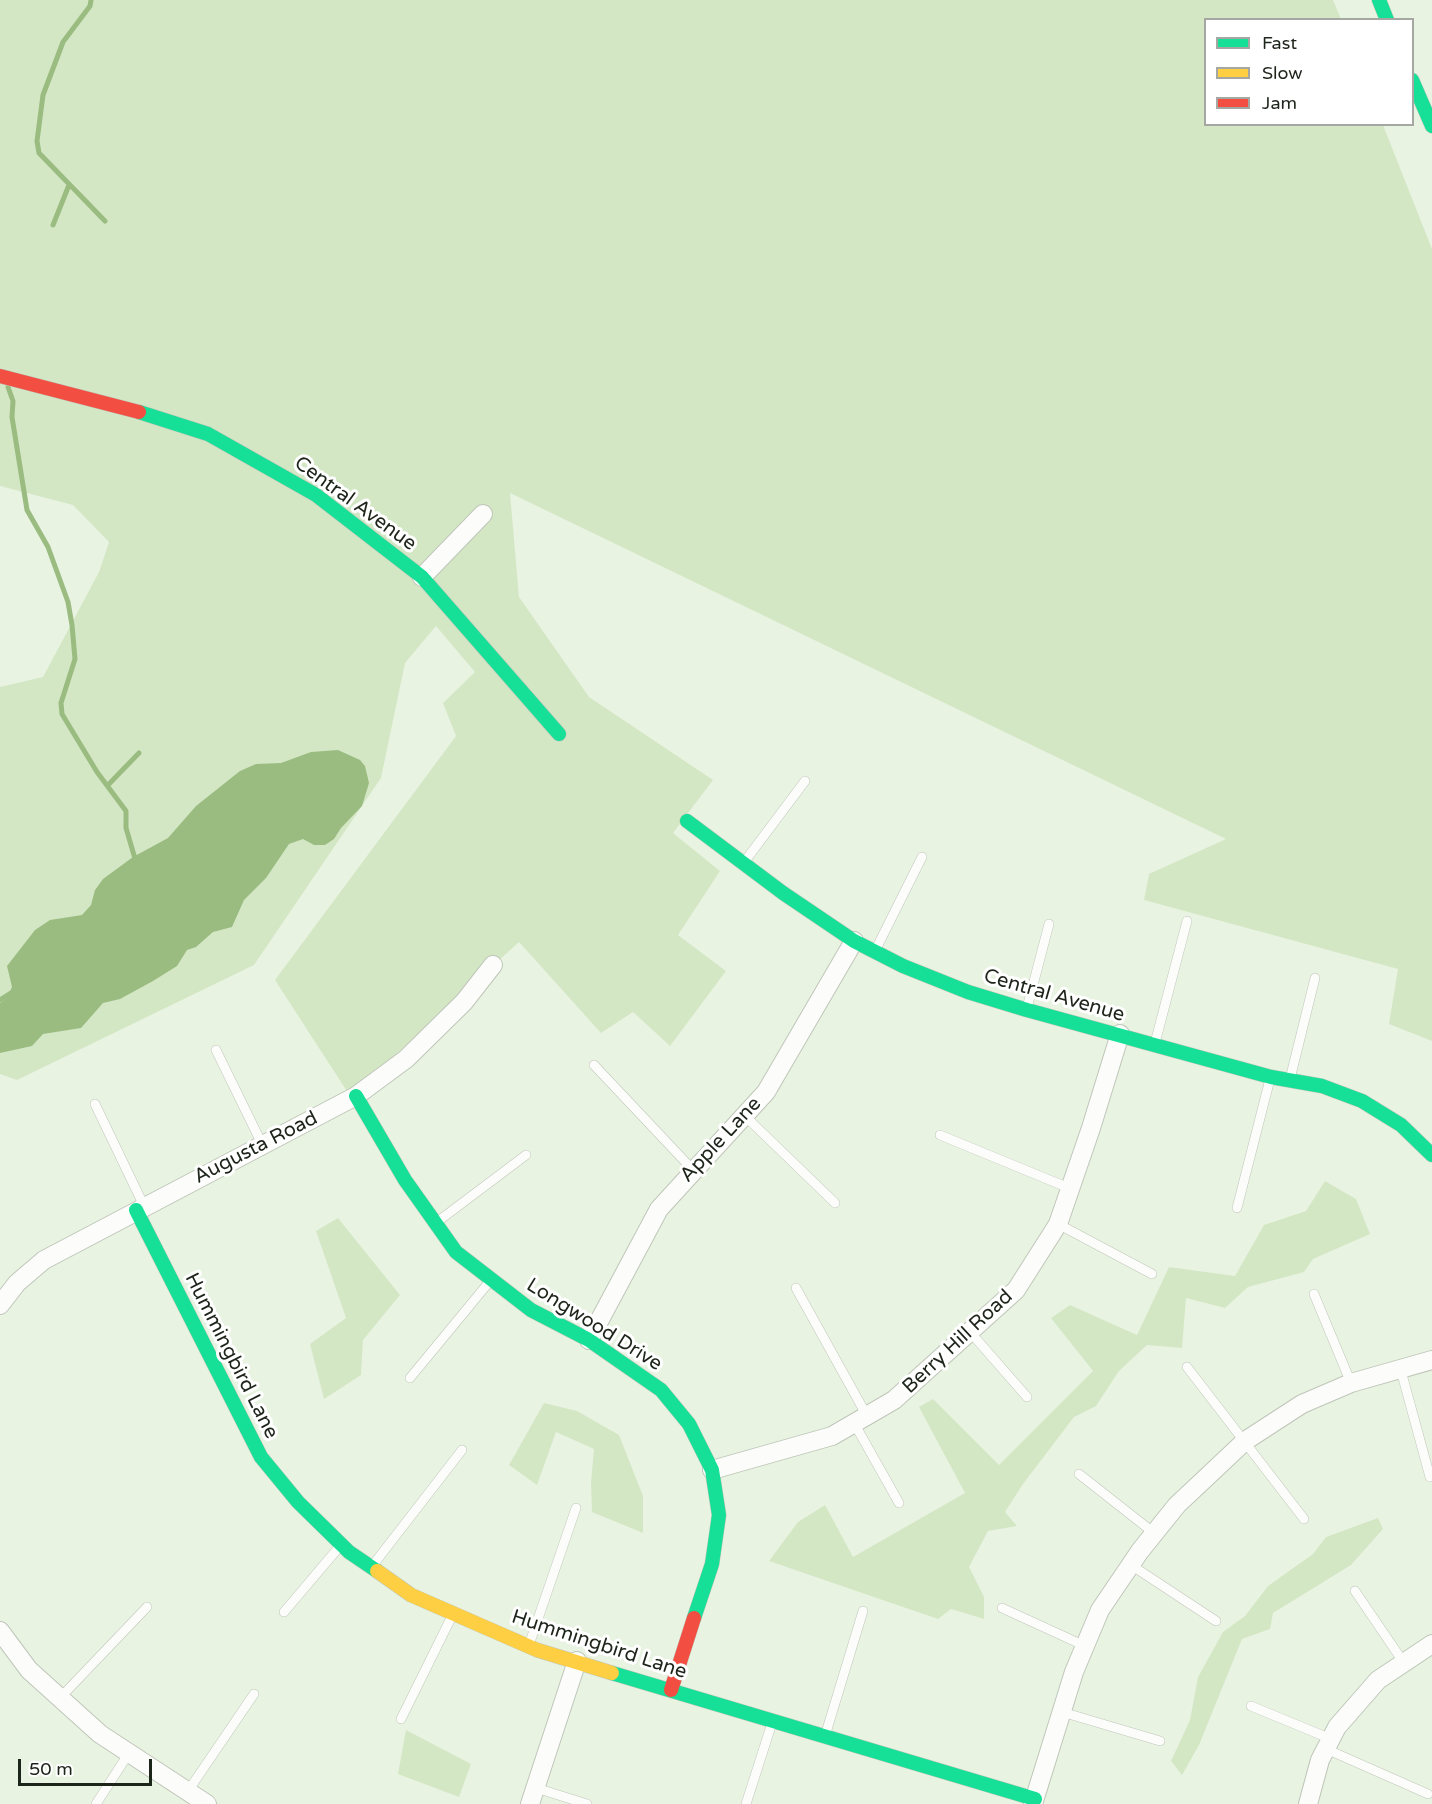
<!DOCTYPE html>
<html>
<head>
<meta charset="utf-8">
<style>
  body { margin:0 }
  #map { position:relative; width:1432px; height:1804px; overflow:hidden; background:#e9f3e2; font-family:"Varela Round",sans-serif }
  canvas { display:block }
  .legend { position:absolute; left:1204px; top:18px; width:210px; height:108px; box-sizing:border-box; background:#fff; border:2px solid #a5a7a3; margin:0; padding:8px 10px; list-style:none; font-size:18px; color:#1d2419 }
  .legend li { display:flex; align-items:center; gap:12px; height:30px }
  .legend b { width:30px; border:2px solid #a5a7a3 }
  .scale { position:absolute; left:18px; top:1759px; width:134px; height:27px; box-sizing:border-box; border:3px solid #1d2419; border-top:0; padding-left:8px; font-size:18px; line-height:21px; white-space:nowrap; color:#1d2419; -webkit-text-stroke:4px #fff; paint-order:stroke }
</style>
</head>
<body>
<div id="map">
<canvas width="1432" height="1804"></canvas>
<ul class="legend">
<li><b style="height:8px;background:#16e098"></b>Fast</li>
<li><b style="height:8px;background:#ffcf43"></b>Slow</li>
<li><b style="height:8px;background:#f24e42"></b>Jam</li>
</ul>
<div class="scale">50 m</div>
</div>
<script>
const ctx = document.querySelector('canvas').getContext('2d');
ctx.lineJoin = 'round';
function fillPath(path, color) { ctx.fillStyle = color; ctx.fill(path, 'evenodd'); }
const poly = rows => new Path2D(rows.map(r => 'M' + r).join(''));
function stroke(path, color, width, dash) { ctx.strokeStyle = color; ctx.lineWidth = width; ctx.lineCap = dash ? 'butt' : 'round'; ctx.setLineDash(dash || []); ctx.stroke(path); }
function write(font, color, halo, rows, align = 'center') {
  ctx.font = font + ' "Varela Round",sans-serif'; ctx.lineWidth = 6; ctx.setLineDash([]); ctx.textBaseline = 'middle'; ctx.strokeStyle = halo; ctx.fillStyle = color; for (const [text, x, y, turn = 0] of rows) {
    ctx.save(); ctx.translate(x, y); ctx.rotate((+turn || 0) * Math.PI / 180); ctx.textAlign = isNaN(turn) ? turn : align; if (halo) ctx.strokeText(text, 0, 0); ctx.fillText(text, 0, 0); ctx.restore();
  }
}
fillPath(poly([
  [0,0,1333,0,1341,19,1206,20,1206,124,1383,125,1432,249,1432,1041,1389,1024,1398,969,1144,900,1149,874,1226,839,510,493,519,597,589,697,713,780,673,833,720,871,678,935,726,971,670,1046,633,1012,601,1033,519,942,350,1096,275,980,456,736,443,703,475,672,436,626,405,663,381,778,254,965,17,1080,0,1074,0,687,43,677,99,572,109,542,73,505,0,486],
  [1325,1181,1356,1199,1370,1234,1313,1259,1304,1272,1248,1287,1225,1308,1186,1298,1182,1348,1147,1345,1119,1371,1096,1406,1074,1417,1023,1484,1005,1512,1017,1526,988,1531,969,1567,984,1597,984,1619,951,1609,938,1619,769,1561,798,1522,825,1505,853,1557,965,1493,919,1407,933,1399,999,1465,1093,1371,1051,1318,1070,1305,1137,1335,1169,1267,1235,1276,1264,1225,1306,1211],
  [338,1218,400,1295,363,1340,361,1375,324,1399,310,1344,346,1318,316,1231],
  [544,1403,577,1411,619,1435,643,1496,643,1533,592,1512,591,1483,594,1449,556,1432,537,1485,509,1465],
  [1378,1518,1383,1529,1351,1565,1273,1613,1270,1629,1242,1639,1199,1745,1182,1775,1171,1761,1190,1720,1198,1677,1223,1632,1245,1616,1268,1586,1313,1554,1326,1537],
  [406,1730,471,1764,459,1797,398,1774]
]), '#d4e7c5');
fillPath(poly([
  [338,750,360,760,365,766,369,783,362,806,341,828,334,839,325,845,314,845,303,839,289,844,266,878,244,900,232,927,213,932,196,947,187,950,177,966,153,981,120,999,103,1003,81,1028,43,1034,32,1046,0,1053,0,1003,7,998,12,987,7,966,35,930,50,920,82,915,91,905,95,890,103,879,133,857,168,838,196,806,240,771,256,764,281,763,311,752]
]), '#9bbc81');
stroke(poly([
  [91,0,90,6,63,42,43,95,37,141,39,153,105,221],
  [53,225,69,185],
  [8,387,13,401,12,417,27,510,48,547,68,602,72,625,75,659,61,703,62,714,97,772,126,811,126,828,136,862],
  [108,785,139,753],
  [0,1000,14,991]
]), '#9bbc81', 5);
const lane = poly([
  [745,861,805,781],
  [875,951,922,857],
  [1027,1008,1049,924],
  [1155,1043,1187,921],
  [216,1050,262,1144],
  [594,1065,693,1170],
  [1290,1079,1315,978],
  [95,1104,144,1206],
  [744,1115,835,1203],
  [940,1135,1069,1188],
  [1237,1208,1270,1079],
  [437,1222,526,1155],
  [1058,1224,1152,1274],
  [796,1288,867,1416],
  [1314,1294,1351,1383],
  [971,1333,1027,1397],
  [1187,1367,1304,1519],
  [1400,1367,1430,1477],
  [410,1378,490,1281],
  [854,1423,899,1503],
  [1079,1474,1154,1533],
  [373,1565,462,1450],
  [1131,1565,1216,1621],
  [1355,1591,1404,1663],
  [1002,1608,1085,1646],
  [284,1612,340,1546],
  [529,1645,576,1508],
  [60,1698,147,1607],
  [1251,1706,1331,1739],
  [1062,1712,1160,1741],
  [401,1719,453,1614],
  [825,1736,863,1611],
  [1326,1749,1428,1794],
  [536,1788,587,1804],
  [188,1791,254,1694],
  [96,1804,129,1753],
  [746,1804,772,1723]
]);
const street = poly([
  [422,577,483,514],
  [0,1305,17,1283,44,1260,356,1096,406,1059,464,1002,493,965],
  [589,1340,659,1209,766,1092,854,941],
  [712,1470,832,1436,894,1400,1016,1290,1058,1224,1091,1128,1120,1034],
  [0,1631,29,1670,100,1734,207,1804],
  [530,1804,577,1661],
  [1033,1804,1074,1672,1100,1610,1140,1551,1177,1505,1245,1441,1302,1404,1351,1383,1432,1360],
  [1308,1804,1320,1760,1337,1727,1378,1680,1432,1644]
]);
const fast = poly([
  [1379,0,1387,20],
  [1412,80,1432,126],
  [139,412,208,434,316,495,422,577,559,734],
  [687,821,783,893,854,941,903,966,968,992,1027,1010,1271,1077,1322,1086,1362,1101,1401,1125,1432,1155],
  [356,1096,405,1180,456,1252,531,1310,589,1340,661,1390,689,1424,712,1470,719,1515,712,1564,694,1618],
  [136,1210,261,1457,298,1502,349,1552,377,1571],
  [612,1673,1035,1799]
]);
const slow = poly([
  [377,1571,411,1595,537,1650,612,1673]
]);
const jam = poly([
  [0,376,139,412],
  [671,1690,694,1618]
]);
stroke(lane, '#bfc6b9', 10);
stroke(street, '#bfc6b9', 20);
stroke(fast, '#bfc6b9', 15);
stroke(slow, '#bfc6b9', 15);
stroke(jam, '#bfc6b9', 15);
stroke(lane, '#fcfdfb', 9);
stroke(street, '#fcfdfb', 18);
stroke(fast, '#16e098', 14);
stroke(slow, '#ffcf43', 14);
stroke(jam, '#f24e42', 14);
write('20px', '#1d2419', '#fff', [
  ["Central Avenue",355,504,36],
  ["Central Avenue",1054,996,16],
  ["Apple Lane",721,1140,-47],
  ["Augusta Road",256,1148,-27],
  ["Longwood Drive",594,1325,32],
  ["Berry Hill Road",958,1342,-43],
  ["Hummingbird Lane",231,1356,63],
  ["Hummingbird Lane",599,1645,18]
]);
</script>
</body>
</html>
